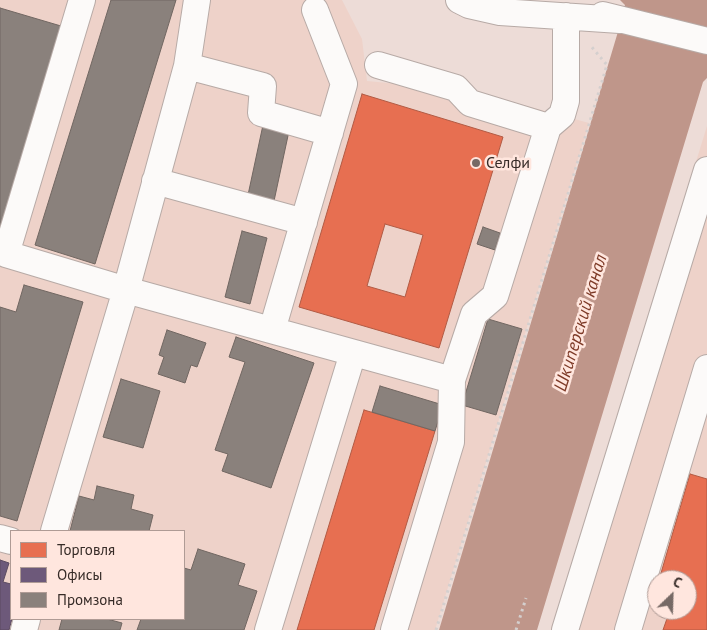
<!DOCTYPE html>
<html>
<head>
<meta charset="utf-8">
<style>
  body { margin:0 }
  #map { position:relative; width:707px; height:630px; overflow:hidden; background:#eddcd7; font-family:"PT Sans",sans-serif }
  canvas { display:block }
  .legend { position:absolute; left:10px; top:530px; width:175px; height:90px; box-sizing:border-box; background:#ffe6de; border:1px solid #af9b95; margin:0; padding:6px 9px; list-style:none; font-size:15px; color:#362b27 }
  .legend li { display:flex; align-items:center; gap:10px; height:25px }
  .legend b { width:25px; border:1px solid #af9b95 }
  .north { position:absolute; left:647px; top:570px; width:50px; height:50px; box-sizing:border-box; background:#ffe6de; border:1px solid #af9b95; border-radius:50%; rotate:24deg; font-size:14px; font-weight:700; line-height:20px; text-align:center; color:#362b27 }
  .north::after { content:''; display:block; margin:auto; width:18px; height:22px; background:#766965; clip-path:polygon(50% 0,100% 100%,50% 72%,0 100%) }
</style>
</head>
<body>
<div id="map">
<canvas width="707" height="630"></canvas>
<ul class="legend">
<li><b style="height:14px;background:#e76f51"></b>Торговля</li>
<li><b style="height:14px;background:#6d597a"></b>Офисы</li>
<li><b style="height:14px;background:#8a817c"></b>Промзона</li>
</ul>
<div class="north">С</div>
</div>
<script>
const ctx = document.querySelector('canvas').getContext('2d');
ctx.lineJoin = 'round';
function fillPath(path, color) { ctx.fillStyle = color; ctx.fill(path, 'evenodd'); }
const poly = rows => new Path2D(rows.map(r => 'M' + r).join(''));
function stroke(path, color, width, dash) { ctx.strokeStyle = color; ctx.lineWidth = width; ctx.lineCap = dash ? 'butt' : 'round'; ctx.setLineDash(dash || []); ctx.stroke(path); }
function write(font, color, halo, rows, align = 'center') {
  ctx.font = font + ' "PT Sans",sans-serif'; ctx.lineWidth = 5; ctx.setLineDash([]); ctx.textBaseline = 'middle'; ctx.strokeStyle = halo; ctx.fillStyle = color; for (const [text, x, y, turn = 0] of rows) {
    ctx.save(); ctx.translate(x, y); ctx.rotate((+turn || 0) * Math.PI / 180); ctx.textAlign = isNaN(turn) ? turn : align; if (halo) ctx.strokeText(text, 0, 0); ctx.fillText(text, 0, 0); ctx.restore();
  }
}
fillPath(poly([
  [0,0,342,0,362,39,367,81,472,91,589,123,435,630,0,630],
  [11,531,184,531,184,619,11,619],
  [707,126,707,630,552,630],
  [657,580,687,580,687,610,657,610]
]), '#eed2c9');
fillPath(poly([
  [620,0,707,0,707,78,703,82,537,630,439,630,617,35,625,5]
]), '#bf968a');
const shops = poly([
  [362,94,503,137,439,348,299,307,362,94],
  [385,224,423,235,405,297,367,286,385,224],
  [364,410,435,431,374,630,297,630,364,410],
  [690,474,707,479,707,630,663,630,670,610,687,610,687,580,659,580,690,474]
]);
fillPath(shops, '#e76f51');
stroke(shops, '#b25b44', 1);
const offices = poly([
  [0,560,9,563,3,582,11,584,12,619,9,630,0,630,0,560]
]);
fillPath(offices, '#6d597a');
stroke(offices, '#5c4b61', 1);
const industry = poly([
  [111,0,176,0,95,264,35,245,111,0],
  [0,8,61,26,0,230,0,8],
  [263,125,289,131,274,201,248,195,263,125],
  [483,227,500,233,495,250,477,244,483,227],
  [242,231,267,238,250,304,225,297,242,231],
  [24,285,83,302,17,521,0,516,0,307,16,312,24,285],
  [488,319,522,329,496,415,462,405,488,319],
  [167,330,206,343,197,367,191,365,185,383,158,374,164,357,159,355,167,330],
  [236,337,314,363,271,488,222,471,228,454,215,450,245,362,229,357,236,337],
  [121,379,160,391,143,448,103,437,121,379],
  [380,386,443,405,435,431,372,412,380,386],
  [97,486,134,495,131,509,153,515,149,531,70,531,79,496,94,500,97,486],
  [198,549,245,564,238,585,257,591,244,630,137,630,141,619,184,619,184,568,191,570,198,549],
  [62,619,107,619,122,623,120,630,59,630,62,619]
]);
fillPath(industry, '#8a817c');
stroke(industry, '#716762', 1);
const minor = poly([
  [82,0,6,254,126,290,452,380],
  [459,0,469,5,500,12,620,20],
  [603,15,707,41],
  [378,65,456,88,470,103,548,127],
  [187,66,263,86,261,113,330,133],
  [155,181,304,222],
  [272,330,344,84,315,10],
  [54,531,126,290,187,66,197,0],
  [0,538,11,541],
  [24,630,27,619],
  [268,630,353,353],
  [394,630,451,442,452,380,474,314,495,296,548,127,562,115,566,101,566,16],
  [565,630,707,170],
  [628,630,707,368]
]);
stroke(minor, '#b7aaa6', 28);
stroke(poly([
  [436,630,607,65,590,45],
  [516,630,526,598]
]), '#d4cfce', 3, [2.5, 4]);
stroke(minor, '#fcfaf9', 26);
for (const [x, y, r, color] of [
  [476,163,5,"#766965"]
]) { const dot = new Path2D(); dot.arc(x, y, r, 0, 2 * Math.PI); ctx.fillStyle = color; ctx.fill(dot); stroke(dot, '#ffe6de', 2); }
write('16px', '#362b27', '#ffe6de', [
  ["Селфи",486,163]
], 'left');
write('italic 18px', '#7e3a27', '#ffe6de', [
  ["Шкиперский канал",581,323,-73]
]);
</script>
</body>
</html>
